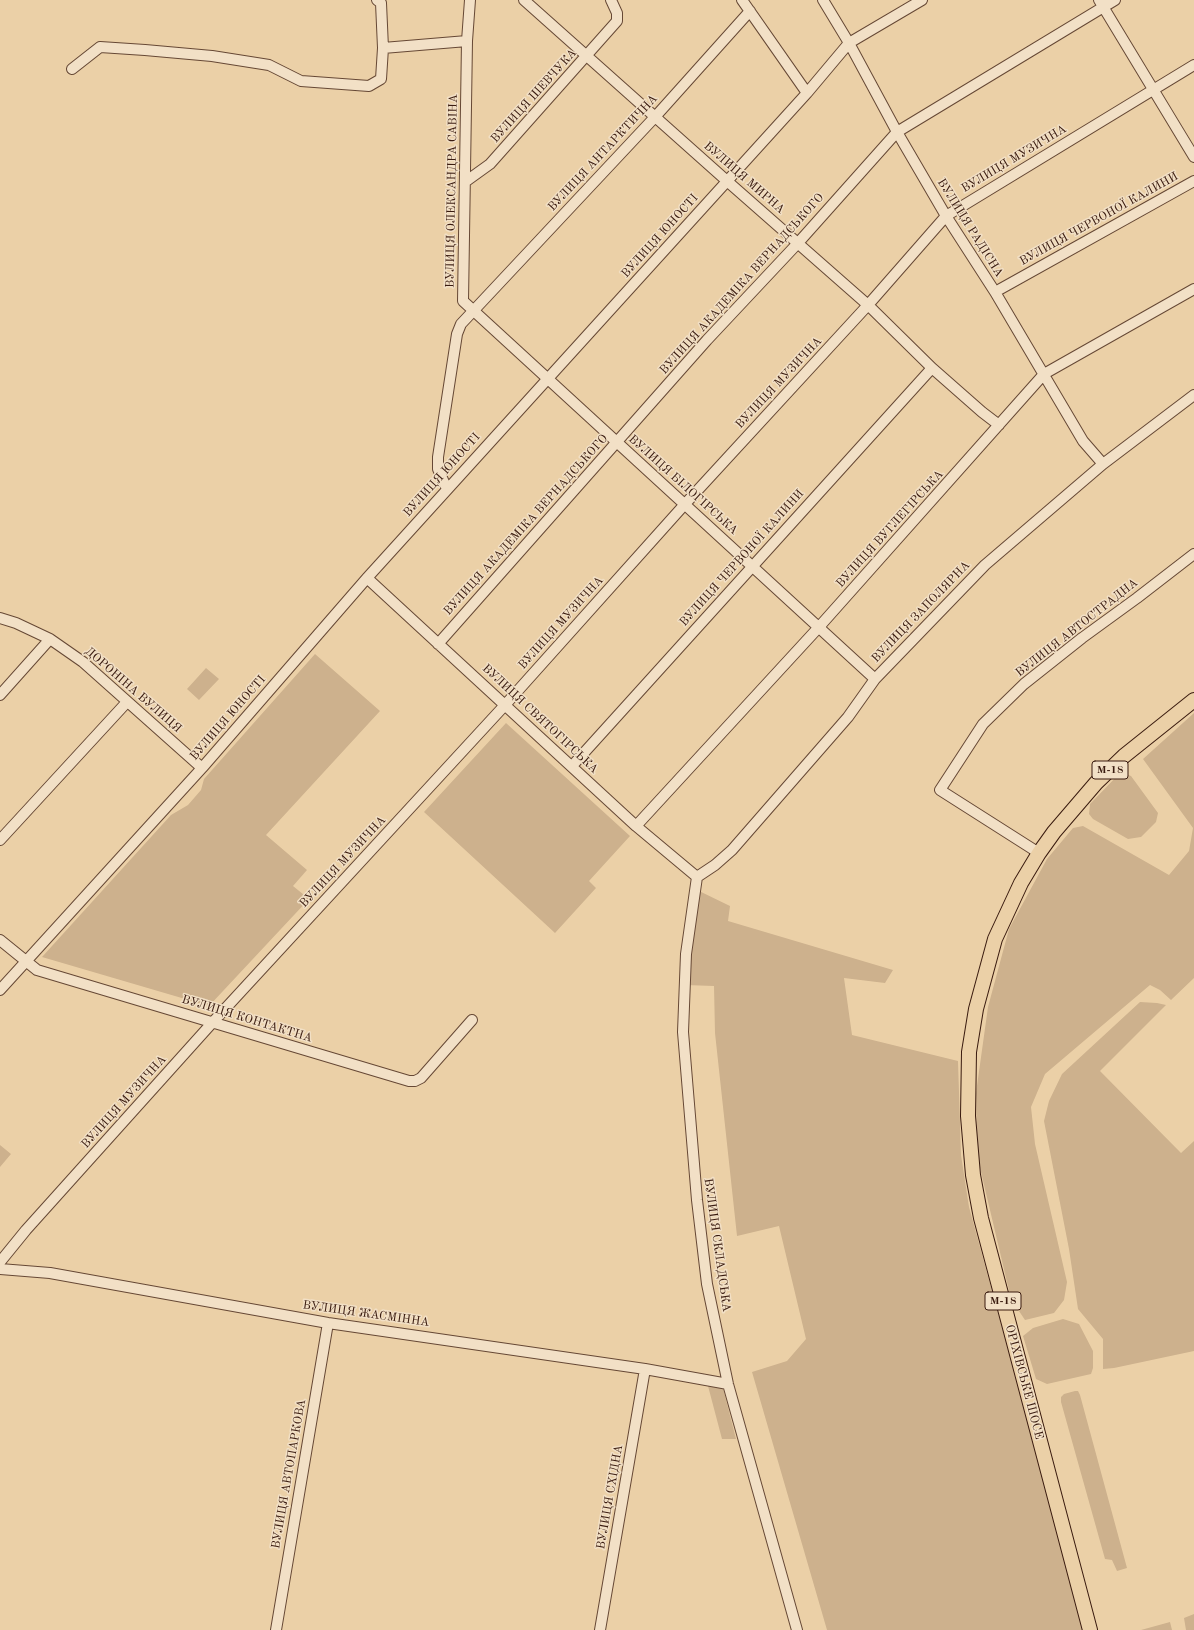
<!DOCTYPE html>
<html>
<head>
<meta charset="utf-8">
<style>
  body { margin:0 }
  canvas { display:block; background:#ebd0a7 }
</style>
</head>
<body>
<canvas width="1194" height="1630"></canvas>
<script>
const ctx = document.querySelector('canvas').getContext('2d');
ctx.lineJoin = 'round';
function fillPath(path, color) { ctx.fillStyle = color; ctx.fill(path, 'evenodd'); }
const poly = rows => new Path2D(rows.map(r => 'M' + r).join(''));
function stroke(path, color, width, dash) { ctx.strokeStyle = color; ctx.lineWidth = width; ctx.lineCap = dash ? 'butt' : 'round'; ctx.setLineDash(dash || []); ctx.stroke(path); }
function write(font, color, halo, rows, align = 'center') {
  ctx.font = font + ' "Old Standard TT",serif'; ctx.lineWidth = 3; ctx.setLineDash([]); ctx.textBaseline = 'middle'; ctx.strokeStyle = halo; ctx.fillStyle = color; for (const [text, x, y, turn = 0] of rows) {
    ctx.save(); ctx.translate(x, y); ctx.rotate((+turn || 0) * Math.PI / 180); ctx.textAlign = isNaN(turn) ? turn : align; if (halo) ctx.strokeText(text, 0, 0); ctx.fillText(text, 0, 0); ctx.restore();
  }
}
fillPath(poly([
  [315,654,380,711,266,835,307,870,293,886,309,899,209,1006,42,957,171,815,188,805,201,790,204,779],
  [206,668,219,679,199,700,187,689],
  [1194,713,1194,978,1171,1000,1160,990,1150,985,1045,1074,1031,1107,1035,1144,1067,1282,1064,1300,1054,1313,1025,1320,1011,1299,977,1155,976,1093,988,1007,1009,929,1047,859,1073,828,1083,826,1169,875,1189,851,1193,828,1143,759],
  [506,723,630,836,589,881,596,888,555,933,424,812],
  [1123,773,1131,776,1158,813,1156,822,1141,837,1128,839,1093,819,1089,814,1090,804,1119,774],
  [695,889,730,906,728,921,893,970,885,983,844,978,852,1035,958,1061,961,1155,969,1207,1085,1630,827,1630,752,1372,787,1361,806,1339,779,1226,737,1236,715,1033,714,986,685,985],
  [1140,1002,1157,1003,1166,1005,1100,1071,1181,1153,1194,1141,1194,1351,1114,1368,1103,1369,1103,1339,1078,1309,1069,1249,1044,1121,1049,1101,1062,1074],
  [0,1145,11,1154,0,1167],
  [1063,1319,1079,1324,1093,1351,1093,1368,1091,1374,1047,1384,1036,1379,1023,1336,1033,1328],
  [708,1386,723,1388,736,1439,722,1439],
  [1075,1391,1078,1391,1080,1395,1127,1568,1117,1571,1112,1560,1105,1559,1061,1402,1061,1397,1064,1394],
  [1194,1614,1194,1630,1186,1630,1184,1618],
  [1170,1622,1172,1630,1141,1630]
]), '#cdb18d');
const minor = poly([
  [470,0,467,41,463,301,875,679],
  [524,0,727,181,868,305,932,368,982,412,999,425],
  [742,0,807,93],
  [823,0,849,43,897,132,946,216,995,292,1083,441,1103,464],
  [1099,0,1194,157],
  [383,48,467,41],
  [72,69,100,47,145,50,212,56,269,65,301,81,369,86,381,79,383,48,381,3,377,0],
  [465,182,490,164,617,21,617,13,611,0],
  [995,292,1194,181],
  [447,489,438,469,438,457,457,334,461,324,655,117,750,11],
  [367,578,636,826,697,877],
  [0,618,16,623,50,639,83,662,202,768],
  [438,644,707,340,798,243,897,132,1115,0],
  [0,695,50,639],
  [572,766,932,368],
  [636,826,819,627,1044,374,1194,289],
  [0,840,127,702],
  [1039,853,940,790,983,724,1024,684,1082,638,1137,598,1194,554],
  [697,877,686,954,683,1032,697,1200,707,1284,728,1384,797,1630],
  [697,877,715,865,732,850,848,717,875,679,985,565,1103,464,1194,395],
  [0,940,37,970,409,1081,415,1081,421,1078,472,1020],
  [0,990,202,768,367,578,807,93,849,43,922,0],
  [0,1262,26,1230,212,1023,505,705,685,504,868,305,946,216,1194,65],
  [0,1269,50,1273,328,1323,645,1369,728,1384],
  [276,1630,328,1323],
  [600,1630,645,1369]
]);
const highway = poly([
  [1090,1630,981,1218,973,1175,968,1116,969,1052,976,1009,995,939,1021,883,1039,853,1054,832,1096,783,1124,756,1194,700]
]);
stroke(minor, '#664835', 12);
stroke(highway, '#3a1b0f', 16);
stroke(minor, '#f2e0c6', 10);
stroke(highway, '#ebd0a7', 14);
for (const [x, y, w] of [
  [1110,770,36],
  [1003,1301,36]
]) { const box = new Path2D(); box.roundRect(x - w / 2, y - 9, w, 18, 3); ctx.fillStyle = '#f2e0c6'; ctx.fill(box); stroke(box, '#3a1b0f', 1); }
write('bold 11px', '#3a1b0f', null, [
  ["М-18",1110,770],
  ["М-18",1003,1301]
]);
write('12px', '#3a1b0f', '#f2e0c6', [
  ["ВУЛИЦЯ ШЕВЧУКА",534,96,-48],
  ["ВУЛИЦЯ АНТАРКТИЧНА",603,153,-47],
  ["ВУЛИЦЯ МУЗИЧНА",1014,159,-31],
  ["ВУЛИЦЯ МИРНА",744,178,41],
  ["ВУЛИЦЯ ОЛЕКСАНДРА САВІНА",452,191,-89],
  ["ВУЛИЦЯ ЧЕРВОНОЇ КАЛИНИ",1099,219,-29],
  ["ВУЛИЦЯ РАДІСНА",970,228,58],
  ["ВУЛИЦЯ ЮНОСТІ",660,236,-48],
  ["ВУЛИЦЯ АКАДЕМІКА ВЕРНАДСЬКОГО",742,284,-48],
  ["ВУЛИЦЯ МУЗИЧНА",779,383,-47],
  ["ВУЛИЦЯ ЮНОСТІ",442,475,-48],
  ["ВУЛИЦЯ БІЛОГІРСЬКА",683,485,42],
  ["ВУЛИЦЯ АКАДЕМІКА ВЕРНАДСЬКОГО",526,525,-48],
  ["ВУЛИЦЯ ВУГЛЕГІРСЬКА",890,529,-48],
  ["ВУЛИЦЯ ЧЕРВОНОЇ КАЛИНИ",742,558,-48],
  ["ВУЛИЦЯ ЗАПОЛЯРНА",921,612,-46],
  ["ВУЛИЦЯ МУЗИЧНА",561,623,-48],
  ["ВУЛИЦЯ АВТОСТРАДНА",1077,628,-38],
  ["ДОРОНІНА ВУЛИЦЯ",133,690,41],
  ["ВУЛИЦЯ ЮНОСТІ",228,718,-49],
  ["ВУЛИЦЯ СВЯТОГІРСЬКА",540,719,43],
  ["ВУЛИЦЯ МУЗИЧНА",343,862,-47],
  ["ВУЛИЦЯ КОНТАКТНА",247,1019,17],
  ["ВУЛИЦЯ МУЗИЧНА",124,1102,-48],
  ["ВУЛИЦЯ СКЛАДСЬКА",717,1245,82],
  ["ВУЛИЦЯ ЖАСМІННА",366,1314,8],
  ["ОРІХІВСЬКЕ ШОСЕ",1024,1382,75],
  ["ВУЛИЦЯ АВТОПАРКОВА",289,1474,-80],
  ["ВУЛИЦЯ СХІДНА",610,1497,-80]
]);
</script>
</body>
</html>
